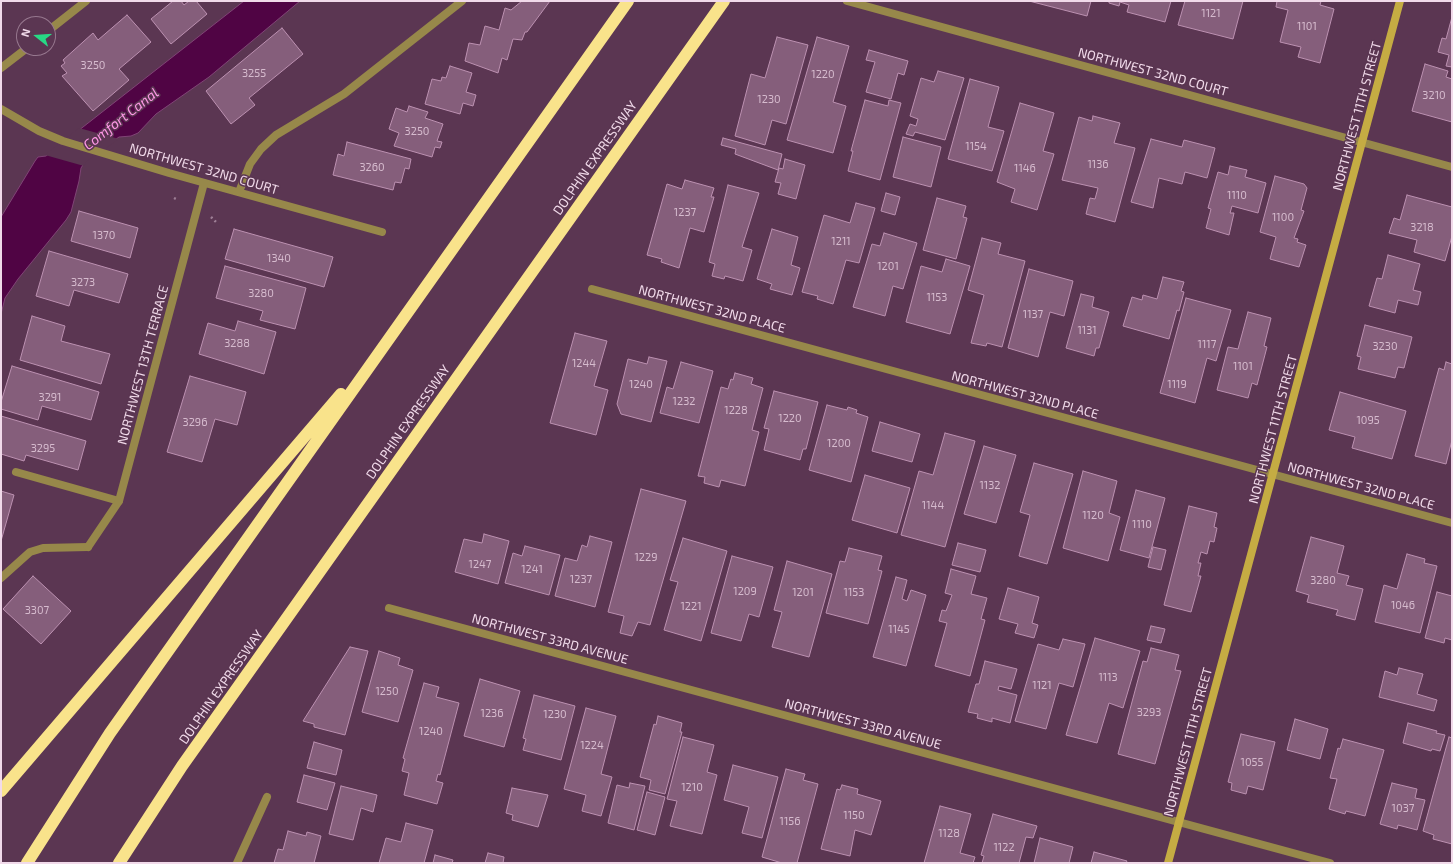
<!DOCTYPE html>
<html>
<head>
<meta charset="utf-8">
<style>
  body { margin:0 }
  #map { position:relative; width:1453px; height:864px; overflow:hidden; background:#5b3652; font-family:"Exo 2",sans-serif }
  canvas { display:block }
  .frame { position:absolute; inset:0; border:2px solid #f1daea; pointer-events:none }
  .north { position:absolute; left:16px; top:16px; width:40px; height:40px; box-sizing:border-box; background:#5b3652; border:1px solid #97788f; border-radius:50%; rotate:287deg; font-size:11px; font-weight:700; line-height:16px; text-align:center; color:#f1daea }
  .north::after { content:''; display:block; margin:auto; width:14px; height:18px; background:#28d885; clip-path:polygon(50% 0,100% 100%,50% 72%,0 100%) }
</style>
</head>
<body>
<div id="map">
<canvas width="1453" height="864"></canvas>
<div class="frame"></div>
<div class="north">N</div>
</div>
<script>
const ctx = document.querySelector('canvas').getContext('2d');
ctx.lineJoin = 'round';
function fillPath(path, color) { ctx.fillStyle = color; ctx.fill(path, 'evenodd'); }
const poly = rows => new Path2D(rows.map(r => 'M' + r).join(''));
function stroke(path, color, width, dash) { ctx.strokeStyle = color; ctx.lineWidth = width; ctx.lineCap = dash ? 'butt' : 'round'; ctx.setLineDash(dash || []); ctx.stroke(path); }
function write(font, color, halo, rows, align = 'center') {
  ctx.font = font + ' "Exo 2",sans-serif'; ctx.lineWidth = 3; ctx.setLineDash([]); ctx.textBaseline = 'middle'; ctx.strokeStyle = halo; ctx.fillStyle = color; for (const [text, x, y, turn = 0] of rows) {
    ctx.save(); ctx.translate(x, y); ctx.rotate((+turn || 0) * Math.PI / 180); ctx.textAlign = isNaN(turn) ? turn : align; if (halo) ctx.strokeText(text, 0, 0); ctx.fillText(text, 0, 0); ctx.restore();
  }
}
const water = poly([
  [244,1,300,1,209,77,156,114,138,133,131,136,119,137,86,160,81,168,79,181,71,212,66,220,18,279,5,298,1,314,1,217,35,161,38,157,46,156,244,1]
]);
fillPath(water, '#500444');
stroke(water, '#804476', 1);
fillPath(poly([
  [79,128,119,139,87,161,84,166,45,155]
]), '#5b3652');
const building = poly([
  [173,1,181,1,184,5,189,1,196,1,207,14,171,44,151,19,173,1],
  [522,1,550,1,527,32,525,32,522,40,513,39,507,60,502,58,498,73,465,61,469,43,480,45,485,26,499,30,505,8,511,10,522,1],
  [1029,1,1091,1,1087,16,1029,1],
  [1109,1,1171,1,1165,22,1127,12,1129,5,1120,2,1119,6,1109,3,1109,1],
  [1185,1,1243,1,1233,39,1178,25,1185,1],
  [1277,1,1321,1,1320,5,1334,9,1320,63,1298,57,1301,47,1280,42,1288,10,1276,7,1277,1],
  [127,15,151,42,119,69,129,80,93,111,62,76,67,73,61,66,65,63,63,60,93,33,98,40,127,15],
  [1452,17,1452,67,1446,66,1449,55,1438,52,1442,38,1446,39,1452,17],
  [282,28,303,54,249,98,255,105,231,124,206,91,282,28],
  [777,37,808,45,786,124,772,120,765,145,735,136,751,74,765,78,777,37],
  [817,37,849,46,833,102,846,106,833,153,787,140,817,37],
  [869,50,908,61,904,75,898,73,891,99,866,92,875,62,866,60,869,50],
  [1425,64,1448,71,1446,77,1452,79,1452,122,1412,111,1425,64],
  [450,66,472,73,466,92,476,95,473,106,463,103,460,114,425,104,432,79,441,81,442,77,446,78,450,66],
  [938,71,964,78,945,140,915,132,913,136,906,134,910,124,916,126,918,119,910,116,921,78,934,82,938,71],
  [970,79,999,87,988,127,1004,131,992,171,948,159,970,79],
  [865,100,888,106,889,100,901,103,880,180,848,171,853,151,851,151,865,100],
  [1020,103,1054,113,1043,151,1054,154,1037,210,1011,202,1015,189,997,182,1020,103],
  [409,106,428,112,425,118,443,124,437,141,442,142,440,148,435,147,432,157,394,146,399,133,389,129,396,108,407,112,409,106],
  [1093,116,1120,123,1114,143,1135,148,1115,222,1086,214,1090,198,1095,199,1098,188,1062,180,1079,117,1092,121,1093,116],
  [903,137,941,147,931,187,893,177,903,137],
  [723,138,782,154,778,170,735,154,736,149,721,145,723,138],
  [1151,139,1182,147,1184,140,1215,148,1207,178,1185,172,1182,184,1159,178,1153,208,1131,202,1151,139],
  [347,142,411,159,409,169,405,168,401,183,395,182,393,190,333,175,338,154,344,156,347,142],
  [785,159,805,165,796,199,778,194,781,183,775,182,779,168,783,169,785,159],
  [1230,166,1247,170,1245,177,1266,183,1258,213,1232,206,1230,213,1234,213,1229,235,1206,228,1211,209,1208,208,1218,172,1228,175,1230,166],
  [1275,176,1304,184,1307,188,1301,210,1304,211,1294,238,1298,239,1297,242,1306,245,1299,267,1270,259,1276,237,1260,232,1275,176],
  [685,180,714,188,711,197,714,197,704,232,690,228,679,268,661,262,662,259,647,255,667,184,682,189,685,180],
  [728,185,759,193,742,247,752,250,743,281,725,276,724,279,712,276,715,264,709,262,728,185],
  [886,193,900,197,895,215,881,211,886,193],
  [1407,195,1452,207,1452,236,1445,261,1414,252,1417,240,1389,233,1394,218,1400,220,1407,195],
  [937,198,966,206,963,217,967,218,956,259,923,250,937,198],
  [856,203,875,208,859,263,846,260,833,304,817,299,818,296,802,292,824,215,850,223,856,203],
  [79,211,138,228,130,258,71,241,79,211],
  [234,229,333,257,324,287,225,259,234,229],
  [772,229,798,237,791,265,800,268,792,295,770,289,772,284,757,279,772,229],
  [884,233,917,243,903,289,893,286,885,316,853,307,872,244,880,246,884,233],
  [982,238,1001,243,998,254,1025,261,1002,347,987,343,986,346,971,343,984,295,968,290,982,238],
  [49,251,128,274,119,303,74,290,69,306,36,296,49,251],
  [1388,255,1420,264,1413,290,1421,292,1418,305,1398,300,1395,313,1369,306,1377,278,1382,279,1388,255],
  [946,259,970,266,950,334,906,322,921,266,942,272,946,259],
  [225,266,306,288,295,329,260,320,263,311,216,298,225,266],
  [1029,269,1073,281,1064,316,1050,312,1038,357,1008,348,1029,269],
  [1163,277,1184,282,1181,291,1184,292,1179,311,1177,310,1169,339,1123,326,1132,297,1142,300,1143,295,1157,299,1163,277],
  [1081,294,1094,297,1092,307,1109,312,1099,348,1096,348,1094,356,1066,348,1081,294],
  [1186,298,1231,310,1216,361,1207,358,1195,403,1160,393,1186,298],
  [1248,312,1271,318,1264,346,1267,347,1257,385,1252,383,1248,398,1217,390,1228,347,1238,349,1248,312],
  [32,316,65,326,61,341,110,354,101,384,20,360,32,316],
  [238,321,276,332,264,374,199,354,208,323,235,331,238,321],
  [1365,325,1412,337,1404,368,1398,367,1395,378,1358,369,1361,357,1357,356,1365,325],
  [575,333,607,341,594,386,608,390,596,435,550,423,575,333],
  [649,357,667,361,651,422,621,414,617,404,628,359,647,364,649,357],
  [681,362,713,371,699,423,660,413,667,387,673,389,681,362],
  [1446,362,1452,364,1452,440,1446,464,1415,456,1439,368,1444,370,1446,362],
  [12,366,99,392,91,420,42,406,38,420,1,409,1,402,12,366],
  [735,373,753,378,751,384,763,388,752,430,759,432,745,486,721,480,719,487,704,483,705,477,698,476,721,387,728,389,731,379,733,380,735,373],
  [190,376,246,392,237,425,215,419,202,462,167,452,190,376],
  [774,391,818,402,806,449,803,449,800,460,764,450,769,429,764,428,774,391],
  [1340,392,1406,411,1392,459,1352,448,1355,437,1329,430,1340,392],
  [827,405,847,410,848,407,857,410,856,413,868,417,851,482,809,470,827,405],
  [1,416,86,441,78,470,26,455,24,461,1,454,1,416],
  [880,422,920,434,912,462,872,451,880,422],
  [945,433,975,441,945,547,901,535,919,471,933,475,945,433],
  [984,446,1016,455,996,523,964,514,984,446],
  [1034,463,1073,474,1047,564,1019,556,1030,515,1020,512,1034,463],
  [1083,471,1117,481,1109,513,1120,517,1108,561,1063,548,1083,471],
  [865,475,910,488,897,533,852,520,865,475],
  [641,489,686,501,650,625,638,622,632,636,620,633,624,616,608,612,641,489],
  [1136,490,1165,498,1149,558,1120,550,1136,490],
  [1,491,14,495,1,541,1,491],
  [1189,506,1217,513,1214,527,1217,528,1214,542,1210,541,1207,554,1201,552,1198,563,1201,563,1198,576,1201,576,1191,612,1164,605,1189,506],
  [484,534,509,541,498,584,455,572,464,539,482,543,484,534],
  [590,536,612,542,595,607,555,596,565,558,577,561,582,545,587,547,590,536],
  [1311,537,1344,546,1337,573,1349,576,1346,585,1363,589,1355,620,1336,615,1338,610,1307,602,1309,595,1296,591,1311,537],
  [683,538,727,551,701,641,664,630,678,582,670,580,683,538],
  [958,543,986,550,980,572,952,565,958,543],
  [525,546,560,555,549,595,505,583,513,553,522,556,525,546],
  [1153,547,1166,550,1161,570,1148,567,1153,547],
  [849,548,882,556,878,570,882,571,868,624,826,613,840,561,845,562,849,548],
  [1407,554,1425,559,1424,563,1437,566,1420,633,1375,622,1384,585,1397,589,1407,554],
  [732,556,773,567,759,617,749,614,741,641,711,633,732,556],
  [787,561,832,574,809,657,772,647,782,612,774,610,787,561],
  [951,569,976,576,971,594,987,598,981,619,985,620,970,676,935,666,947,623,939,621,942,610,946,611,952,595,945,593,951,569],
  [33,576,71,611,41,644,3,609,33,576],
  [896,577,907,580,902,599,907,601,911,590,926,595,906,666,873,657,896,577],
  [1008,588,1039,597,1032,623,1038,625,1034,638,1015,633,1018,624,999,619,1008,588],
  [1437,592,1452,596,1452,640,1445,638,1444,643,1425,638,1437,592],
  [1151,626,1165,629,1161,643,1147,640,1151,626],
  [1095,638,1140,651,1123,708,1109,703,1097,743,1066,735,1095,638],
  [1063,639,1085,644,1073,687,1059,683,1046,729,1015,721,1038,644,1059,650,1063,639],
  [350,647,368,651,345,735,314,727,314,724,303,721,350,647],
  [1151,648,1179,655,1175,670,1181,671,1155,764,1118,754,1143,661,1147,662,1151,648],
  [379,651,400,658,398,665,413,670,398,722,362,712,379,651],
  [985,661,1017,669,1011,689,999,686,998,690,1017,695,1010,723,992,718,992,722,977,718,978,714,968,712,976,684,979,684,985,661],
  [1399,668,1423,674,1417,694,1437,700,1434,711,1379,697,1385,671,1397,675,1399,668],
  [480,679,520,691,504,747,464,736,480,679],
  [424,683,439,687,436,697,459,703,440,775,438,774,436,781,443,783,437,804,404,795,409,773,402,771,405,759,403,758,424,683],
  [534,695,575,706,561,760,523,750,526,739,523,738,534,695],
  [586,708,616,716,601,774,612,777,601,816,582,811,586,795,564,789,586,708],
  [658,716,682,723,680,732,682,732,665,794,649,790,651,780,640,777,654,724,656,725,658,716],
  [1295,719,1328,729,1320,759,1287,750,1295,719],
  [1408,723,1437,731,1436,733,1445,735,1440,751,1432,749,1431,751,1403,743,1408,723],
  [1241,734,1275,742,1263,790,1248,786,1246,794,1231,790,1232,783,1228,782,1241,734],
  [683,737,714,745,707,772,717,775,702,834,670,826,677,801,667,799,683,737],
  [1449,737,1452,738,1452,844,1433,839,1434,835,1423,831,1449,737],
  [1343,739,1384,750,1365,816,1346,811,1345,814,1329,809,1337,779,1330,778,1338,748,1340,749,1343,739],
  [314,742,342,750,336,775,307,768,314,742],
  [733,765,778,777,762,838,742,833,749,807,724,800,733,765],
  [786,769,805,774,803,780,818,784,797,863,782,863,762,857,786,769],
  [304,775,335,783,327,810,297,802,304,775],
  [630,783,645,786,634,830,608,823,617,785,629,788,630,783],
  [1392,783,1417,789,1415,798,1425,800,1417,830,1398,825,1397,829,1380,824,1392,783],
  [842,785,858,789,857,794,881,801,871,835,855,830,850,856,821,849,837,789,840,790,842,785],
  [341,786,377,795,373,812,361,808,353,840,329,834,341,786],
  [512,788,548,795,538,827,512,820,513,815,506,813,512,788],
  [647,792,665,797,655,835,637,830,647,792],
  [940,806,971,814,960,853,975,857,973,863,924,863,940,806],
  [993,814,1037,826,1033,838,1026,837,1019,863,982,863,984,856,981,855,993,814],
  [406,823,433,830,424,863,379,863,386,838,401,842,406,823],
  [288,831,306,836,307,832,321,836,314,863,274,863,278,849,283,850,288,831],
  [1040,838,1073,847,1069,863,1034,863,1040,838],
  [1094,852,1127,861,1126,863,1091,863,1094,852],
  [488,853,504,857,503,863,485,863,488,853],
  [435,855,453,860,452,863,433,863,435,855]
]);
fillPath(building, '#855e7b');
stroke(building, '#bc91b1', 1);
stroke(poly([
  [174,198,176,199],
  [211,217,216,222]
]), '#9d7e95', 2.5, [2, 3]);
stroke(poly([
  [16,472,119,501],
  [1,578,30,552,43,548,88,547]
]), '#97884a', 8);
stroke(poly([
  [847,1,1452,167],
  [48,31,86,1],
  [1,68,27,48],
  [1,109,39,131,63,141,169,173,382,232],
  [239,192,250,164,261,149,276,135,344,94,462,1],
  [592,289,1452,523],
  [88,547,119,501,204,183],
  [389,608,1330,863],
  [237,863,267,797]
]), '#97884a', 8);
stroke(poly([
  [1168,863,1400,1]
]), '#c5ac43', 8);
stroke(poly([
  [1,791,341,394],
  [27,863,110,733,628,1],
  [119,863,182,766,724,1]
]), '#f9e38b', 12);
write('11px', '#d6bbce', null, [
  ["1121",1211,13],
  ["1101",1307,26],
  ["3250",93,65],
  ["3255",254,73],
  ["1220",823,74],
  ["3210",1434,95],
  ["1230",769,99],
  ["3250",417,131],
  ["1154",976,146],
  ["1136",1098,164],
  ["3260",372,167],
  ["1146",1025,168],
  ["1110",1237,195],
  ["1237",685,212],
  ["1100",1283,217],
  ["3218",1422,227],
  ["1370",104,235],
  ["1211",841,241],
  ["1340",279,258],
  ["1201",888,266],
  ["3273",83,282],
  ["3280",261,293],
  ["1153",937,297],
  ["1137",1033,314],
  ["1131",1087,330],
  ["3288",237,343],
  ["1117",1207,344],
  ["3230",1385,346],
  ["1244",584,363],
  ["1101",1243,366],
  ["1240",641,384],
  ["1119",1177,384],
  ["3291",50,397],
  ["1232",684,401],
  ["1228",736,410],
  ["1220",790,418],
  ["1095",1368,420],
  ["3296",195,422],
  ["1200",839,443],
  ["3295",43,448],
  ["1132",990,485],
  ["1144",933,505],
  ["1120",1093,515],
  ["1110",1142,524],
  ["1229",646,557],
  ["1247",480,564],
  ["1241",532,569],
  ["1237",581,579],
  ["3280",1323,580],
  ["1209",745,591],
  ["1201",803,592],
  ["1153",854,592],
  ["1046",1403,605],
  ["1221",691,606],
  ["3307",37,610],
  ["1145",899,629],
  ["1113",1108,677],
  ["1121",1042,685],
  ["1250",387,691],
  ["3293",1149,712],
  ["1236",492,713],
  ["1230",555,714],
  ["1240",431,731],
  ["1224",592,745],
  ["1055",1252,762],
  ["1210",692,787],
  ["1037",1403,808],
  ["1150",854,815],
  ["1156",790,821],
  ["1128",949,833],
  ["1122",1004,847]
]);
write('13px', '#f1daea', '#5b3652', [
  ["NORTHWEST 32ND COURT",1153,72,15],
  ["NORTHWEST 11TH STREET",1357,116,-75],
  ["DOLPHIN EXPRESSWAY",595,158,-55],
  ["NORTHWEST 32ND COURT",204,169,16],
  ["NORTHWEST 32ND PLACE",712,309,15],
  ["NORTHWEST 13TH TERRACE",143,365,-75],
  ["NORTHWEST 32ND PLACE",1025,395,15],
  ["DOLPHIN EXPRESSWAY",408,422,-55],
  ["NORTHWEST 11TH STREET",1273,429,-75],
  ["NORTHWEST 32ND PLACE",1361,486,15],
  ["NORTHWEST 33RD AVENUE",550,639,15],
  ["DOLPHIN EXPRESSWAY",221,687,-55],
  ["NORTHWEST 33RD AVENUE",863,724,15],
  ["NORTHWEST 11TH STREET",1188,742,-75]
]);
write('italic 14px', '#fe97e6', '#5b3652', [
  ["Comfort Canal",121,119,-38]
]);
</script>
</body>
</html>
